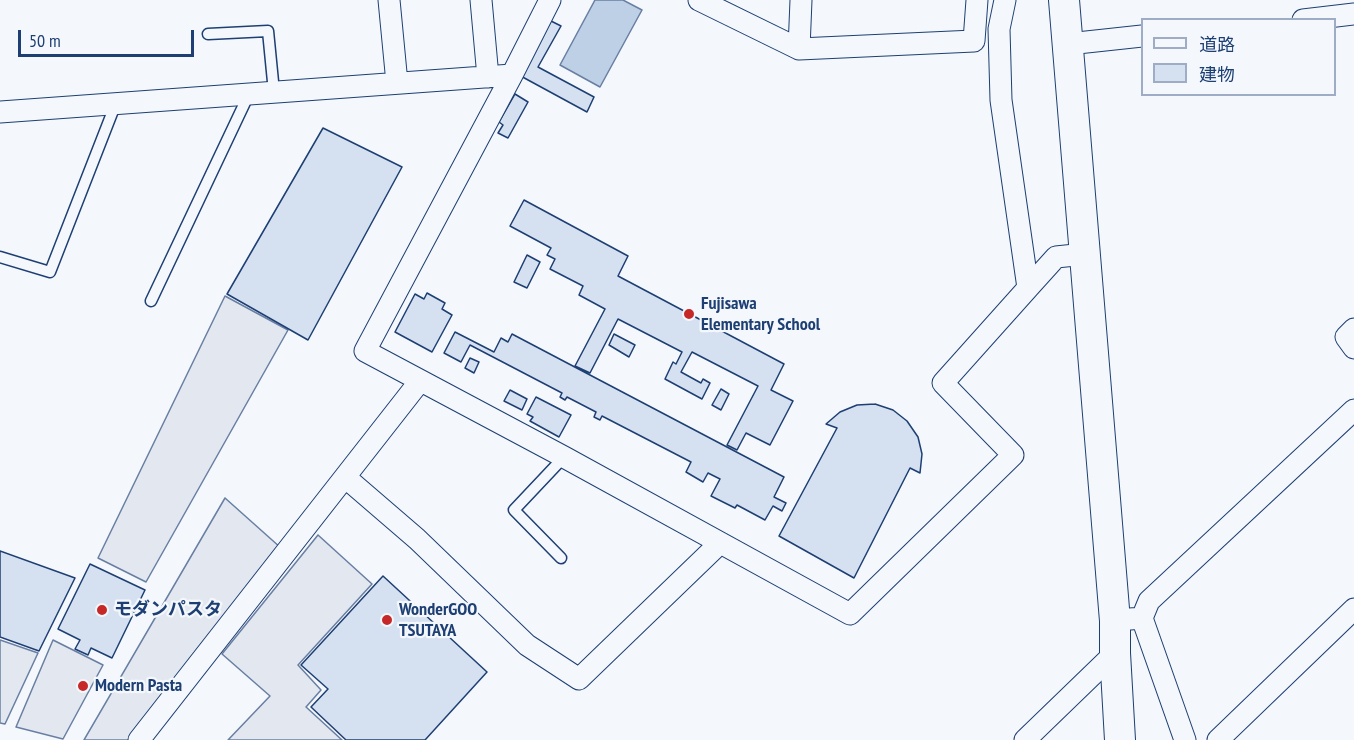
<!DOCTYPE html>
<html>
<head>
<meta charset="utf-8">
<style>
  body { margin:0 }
  #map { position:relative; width:1354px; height:740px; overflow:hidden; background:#f4f7fb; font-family:"PT Sans Narrow","Noto Sans JP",sans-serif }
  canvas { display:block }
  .legend { position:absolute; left:1141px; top:18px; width:195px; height:78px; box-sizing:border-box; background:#f4f7fb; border:2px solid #9eadc5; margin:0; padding:8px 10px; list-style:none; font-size:18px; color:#1d3f73 }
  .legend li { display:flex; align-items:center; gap:12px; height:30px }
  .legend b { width:30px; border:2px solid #9eadc5 }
  .scale { position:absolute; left:18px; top:30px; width:176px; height:27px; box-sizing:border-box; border:3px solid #1d3f73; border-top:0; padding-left:8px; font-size:18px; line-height:21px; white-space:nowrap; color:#1d3f73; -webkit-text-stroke:4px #f4f7fb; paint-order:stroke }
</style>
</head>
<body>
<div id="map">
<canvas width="1354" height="740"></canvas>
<ul class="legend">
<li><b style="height:8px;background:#f4f7fb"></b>道路</li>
<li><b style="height:16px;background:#d5e0f0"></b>建物</li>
</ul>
<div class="scale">50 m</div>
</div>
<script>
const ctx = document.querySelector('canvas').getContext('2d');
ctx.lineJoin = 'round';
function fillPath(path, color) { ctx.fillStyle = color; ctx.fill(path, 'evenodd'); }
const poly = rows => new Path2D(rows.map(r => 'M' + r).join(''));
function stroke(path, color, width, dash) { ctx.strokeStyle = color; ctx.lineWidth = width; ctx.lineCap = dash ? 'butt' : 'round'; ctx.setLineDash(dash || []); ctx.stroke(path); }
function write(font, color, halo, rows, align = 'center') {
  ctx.font = font + ' "PT Sans Narrow","Noto Sans JP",sans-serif'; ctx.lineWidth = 4.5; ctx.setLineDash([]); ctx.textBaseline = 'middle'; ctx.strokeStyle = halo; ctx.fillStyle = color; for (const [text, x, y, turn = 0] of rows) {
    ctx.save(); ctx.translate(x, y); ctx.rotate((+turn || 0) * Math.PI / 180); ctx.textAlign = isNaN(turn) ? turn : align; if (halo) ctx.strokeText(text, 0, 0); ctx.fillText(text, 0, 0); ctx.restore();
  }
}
const parking = poly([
  [225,296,288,330,146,582,98,558,225,296],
  [225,498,281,548,129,740,84,740,225,498],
  [318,535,372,584,298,665,321,690,306,707,342,740,228,740,270,696,222,654,318,535],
  [0,640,38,653,5,724,0,723,0,640],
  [53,640,103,665,63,739,16,727,53,640]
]);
fillPath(parking, '#e3e8f0');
stroke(parking, '#687fa3', 1.5);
const water = poly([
  [595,0,623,0,642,10,600,87,560,65,595,0]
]);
fillPath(water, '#bed0e5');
stroke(water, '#687fa3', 1.5);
const building = poly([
  [547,19,561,26,538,67,594,97,587,112,517,74,547,19],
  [515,94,528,102,508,138,498,133,503,125,499,122,515,94],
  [323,128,402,167,308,340,227,294,323,128],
  [524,200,628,256,618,276,784,364,771,390,793,401,770,445,746,433,737,450,727,445,758,386,692,352,681,372,701,383,703,379,710,383,702,399,665,379,673,362,676,364,682,352,618,319,590,373,575,366,605,309,579,295,583,286,550,269,555,259,547,255,551,248,510,226,524,200],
  [527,255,540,262,527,288,514,282,527,255],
  [427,293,445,303,442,309,452,315,432,352,395,332,415,294,424,299,427,293],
  [455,332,494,352,501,338,508,342,512,334,784,477,774,497,786,503,782,511,773,506,765,520,737,505,735,508,711,496,720,479,708,473,703,482,686,472,691,462,602,416,600,420,594,417,596,412,567,397,565,400,560,397,562,393,470,345,461,362,444,353,455,332],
  [614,334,635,345,629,357,609,345,614,334],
  [470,358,479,362,474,373,465,368,470,358],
  [721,389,729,394,721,410,712,405,721,389],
  [510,390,527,399,522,410,504,401,510,390],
  [536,397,571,415,559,437,530,421,533,417,527,414,536,397],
  [875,404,893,410,907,421,918,437,922,454,920,473,910,468,854,578,779,536,837,428,826,424,840,412,857,405,875,404],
  [0,551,75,578,39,651,0,637,0,551],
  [90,564,145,590,112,658,91,648,88,655,75,649,80,640,58,629,90,564],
  [383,576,487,672,425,740,346,740,311,707,328,689,301,665,383,576]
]);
fillPath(building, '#d5e0f0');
stroke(building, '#1d3f73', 1.5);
const lane = poly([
  [208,34,268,31,274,92],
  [0,257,50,272,116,103],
  [151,301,249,94],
  [561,558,514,510,564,457]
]);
const street = poly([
  [389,0,397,83],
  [481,0,488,77],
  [550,0,512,75,365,351,564,457,850,614,1013,455,943,383,1028,288,1001,100,999,29,1005,0],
  [699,0,799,49,974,41,977,0],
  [1303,20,1354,14],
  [1068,44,1142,36],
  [799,49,801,0],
  [0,112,512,75],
  [1028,288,1056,257,1085,254],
  [1354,329,1346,337,1354,348],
  [345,477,417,539,527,645,579,679,720,543],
  [1142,618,1149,601,1354,410],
  [1130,619,1142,618,1185,740],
  [139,740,420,381],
  [1025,740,1115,653],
  [1218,740,1354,609]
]);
const secondary = poly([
  [1064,0,1115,621,1115,653,1120,740]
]);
stroke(lane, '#1d3f73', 13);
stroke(street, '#1d3f73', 23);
stroke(secondary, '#1d3f73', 32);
stroke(lane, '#f4f7fb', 10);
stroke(street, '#f4f7fb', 21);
stroke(secondary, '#f4f7fb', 30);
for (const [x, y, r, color] of [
  [689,314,6,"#c62828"],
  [102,610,6,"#c62828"],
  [387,620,6,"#c62828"],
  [83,686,6,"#c62828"]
]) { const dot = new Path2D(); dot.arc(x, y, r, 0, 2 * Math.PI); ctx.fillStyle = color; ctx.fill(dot); stroke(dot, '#f4f7fb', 2); }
write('bold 18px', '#1d3f73', '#f4f7fb', [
  ["Fujisawa",701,304],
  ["Elementary School",701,325],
  ["モダンパスタ",114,610],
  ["WonderGOO",399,610],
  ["TSUTAYA",399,631],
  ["Modern Pasta",95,686]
], 'left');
</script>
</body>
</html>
